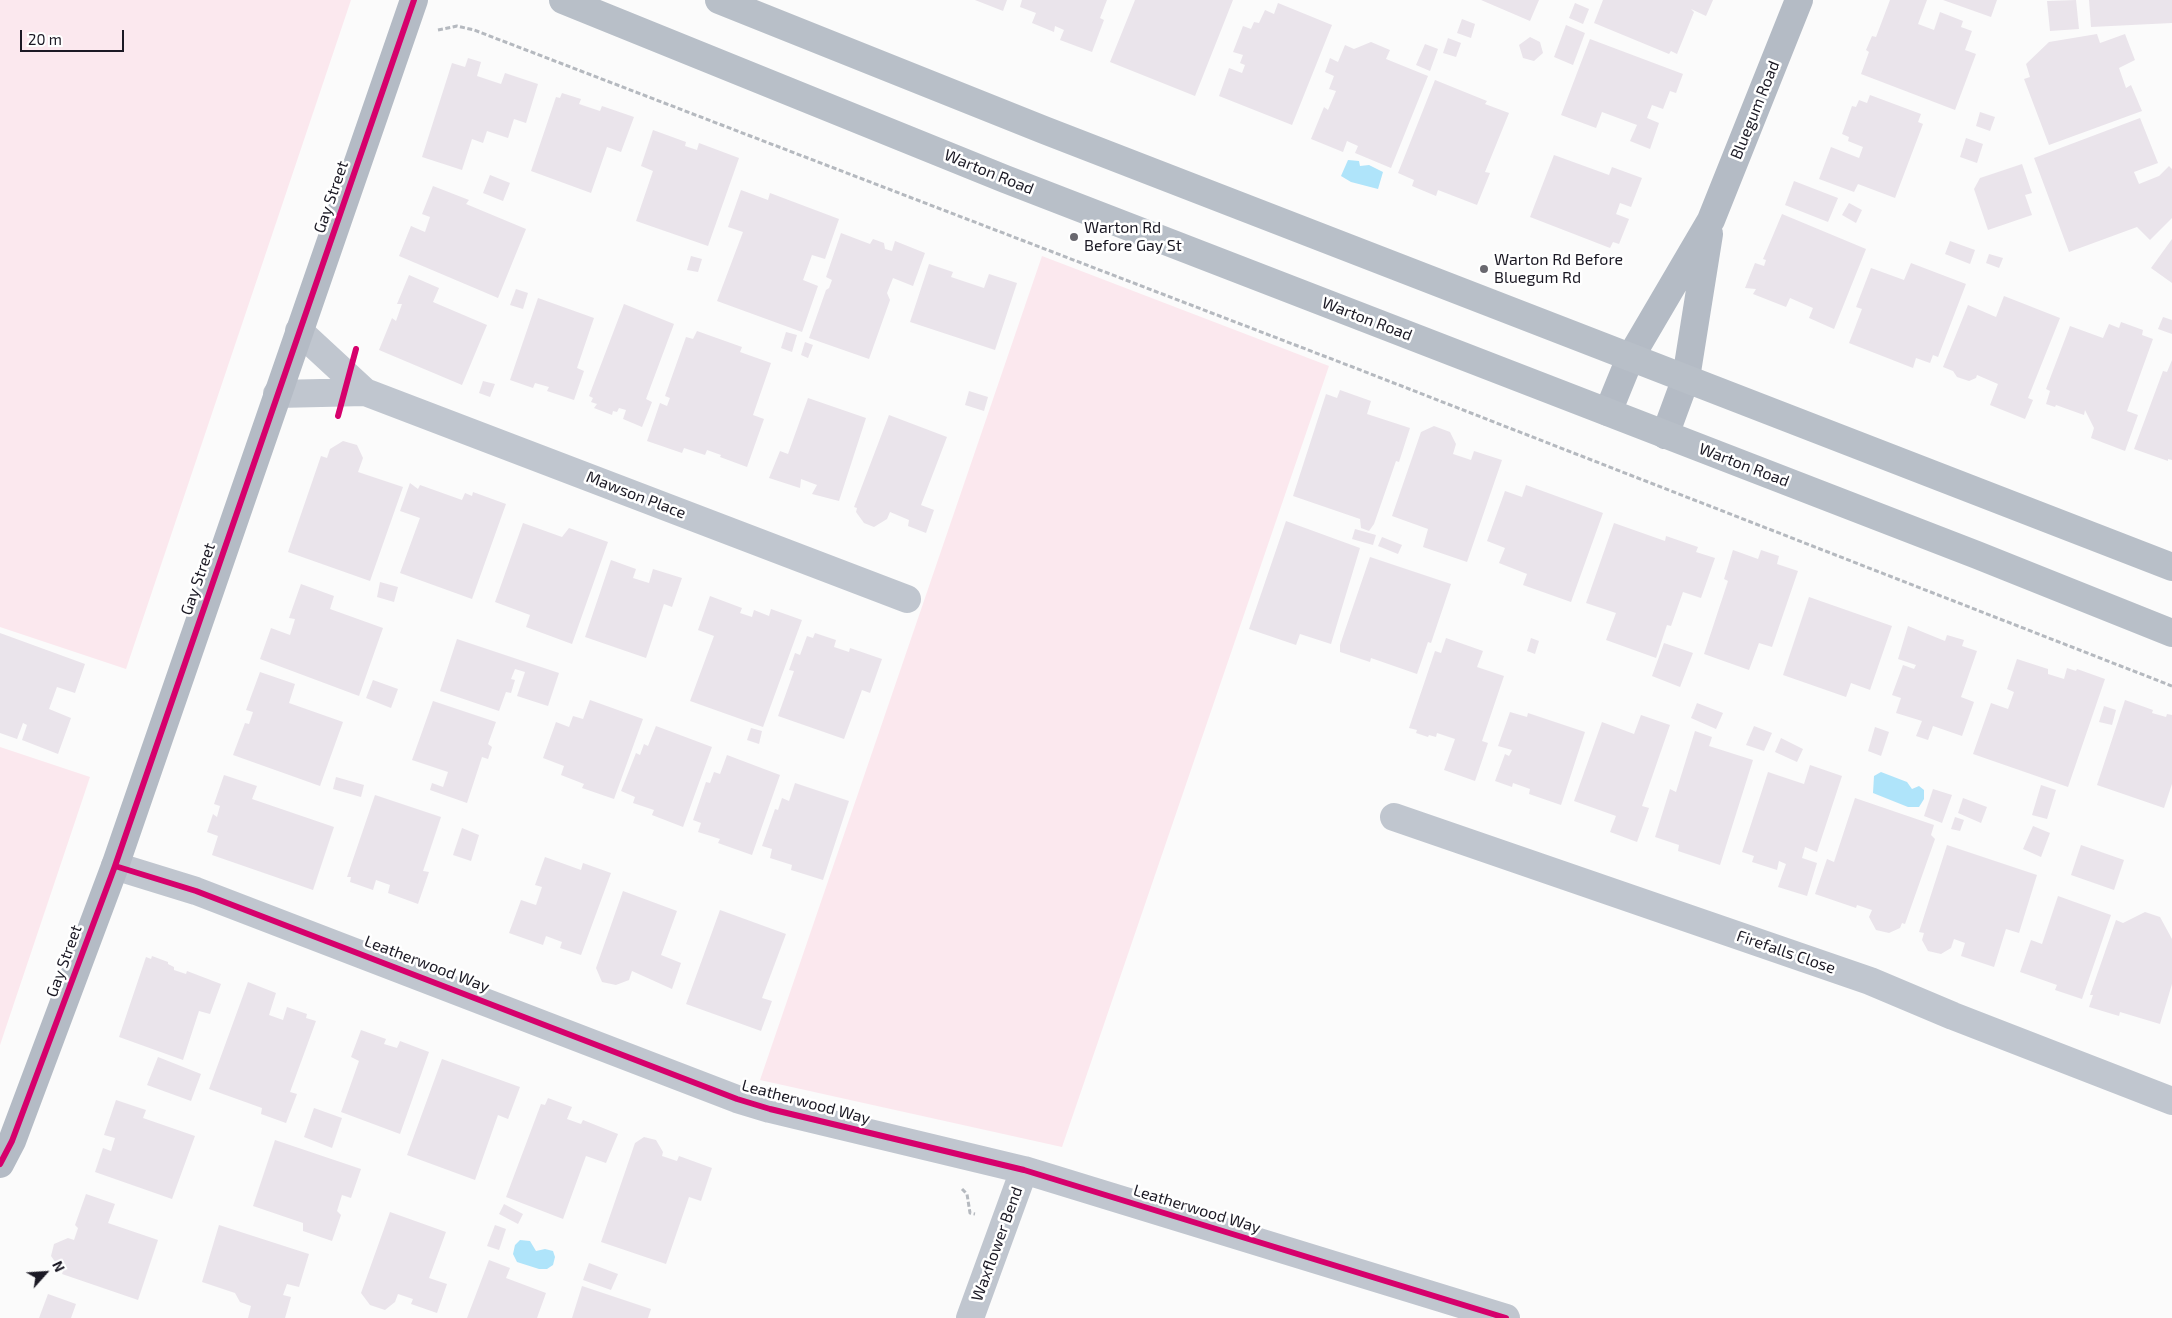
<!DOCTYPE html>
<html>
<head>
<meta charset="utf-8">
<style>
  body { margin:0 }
  #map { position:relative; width:2172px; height:1318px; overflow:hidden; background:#fbfbfb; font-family:"Exo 2",sans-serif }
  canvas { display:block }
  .north { position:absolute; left:20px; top:1248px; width:50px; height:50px; -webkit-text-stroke:4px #fff; paint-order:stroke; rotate:64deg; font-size:14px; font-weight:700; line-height:20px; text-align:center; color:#1b1924 }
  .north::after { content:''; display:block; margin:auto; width:18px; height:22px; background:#1b1924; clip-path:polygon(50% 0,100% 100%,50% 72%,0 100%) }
  .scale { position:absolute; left:20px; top:30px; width:104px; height:22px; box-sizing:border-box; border:2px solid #1b1924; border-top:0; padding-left:6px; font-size:15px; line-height:18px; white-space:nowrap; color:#1b1924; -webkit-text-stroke:4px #fff; paint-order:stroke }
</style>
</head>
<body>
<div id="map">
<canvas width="2172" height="1318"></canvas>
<div class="north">N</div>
<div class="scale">20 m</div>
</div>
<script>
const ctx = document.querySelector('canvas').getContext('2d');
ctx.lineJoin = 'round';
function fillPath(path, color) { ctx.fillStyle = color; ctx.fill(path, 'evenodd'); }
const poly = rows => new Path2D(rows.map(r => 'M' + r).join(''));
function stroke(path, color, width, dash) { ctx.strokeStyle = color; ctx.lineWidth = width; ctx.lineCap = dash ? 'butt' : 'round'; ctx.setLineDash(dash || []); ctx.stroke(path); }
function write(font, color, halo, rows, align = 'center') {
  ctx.font = font + ' "Exo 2",sans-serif'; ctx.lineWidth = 5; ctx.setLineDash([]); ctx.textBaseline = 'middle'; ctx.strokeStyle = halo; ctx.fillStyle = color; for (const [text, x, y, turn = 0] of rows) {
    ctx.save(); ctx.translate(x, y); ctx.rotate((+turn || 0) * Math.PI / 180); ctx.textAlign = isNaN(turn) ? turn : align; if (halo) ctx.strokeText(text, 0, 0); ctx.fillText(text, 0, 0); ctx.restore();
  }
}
fillPath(poly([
  [0,0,351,0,126,669,0,627],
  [1042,256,1329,366,1062,1147,760,1080],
  [0,747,90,777,0,1045]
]), '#fbe8ee');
fillPath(poly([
  [1348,160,1359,161,1360,166,1369,165,1383,172,1378,189,1351,182,1341,176],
  [1881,772,1907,782,1912,789,1919,786,1924,790,1924,799,1919,807,1908,807,1873,793,1874,776],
  [520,1240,530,1241,536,1251,545,1249,553,1251,555,1257,553,1265,547,1269,539,1269,517,1262,513,1254,515,1245]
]), '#afe4fa');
fillPath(poly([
  [975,0,1007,0,1003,11],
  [1022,0,1107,0,1100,18,1104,20,1092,52,1060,40,1064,30,1055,26,1054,32,1032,23,1036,13,1020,7],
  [1135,0,1233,0,1195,96,1110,62],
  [1481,0,1539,0,1530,21],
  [1603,0,1713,0,1706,16,1691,9,1694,12,1677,54,1671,51,1669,54,1594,23],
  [1890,0,1927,0,1918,24,1934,30,1940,12,1963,21,1961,27,1972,31,1965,50,1976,54,1955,110,1861,74,1869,52,1866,50,1872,36,1876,37],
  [1943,0,1997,0,1991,17],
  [2076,0,2079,29,2050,31,2047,1],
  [2089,0,2172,0,2172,23,2091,27],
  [1278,3,1332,25,1292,125,1219,96,1229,68,1242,73,1245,65,1240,63,1243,55,1233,52,1243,26,1251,29,1254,22,1259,23,1265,10,1274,14],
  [1575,3,1589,9,1583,24,1569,18],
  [1462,19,1475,24,1471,38,1457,33],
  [1566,25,1585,33,1573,65,1554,57],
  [2097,34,2100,43,2125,34,2135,60,2119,68,2126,88,2131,85,2142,111,2049,145,2024,79,2030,77,2026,64,2049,42],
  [1530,37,1540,42,1543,53,1534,61,1523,58,1519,45],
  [1448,38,1461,43,1456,57,1443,53],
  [1590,39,1683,74,1676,93,1670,91,1663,109,1652,105,1647,118,1659,123,1650,149,1630,141,1637,125,1602,112,1596,128,1561,115],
  [1371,42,1390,50,1386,59,1428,76,1391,168,1355,153,1358,146,1347,141,1343,152,1311,139,1324,107,1328,110,1336,91,1329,89,1334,76,1325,72,1330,58,1338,62,1345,45,1354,49],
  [1425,44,1438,49,1430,71,1416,65],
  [468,58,481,62,477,76,501,84,505,73,538,84,526,123,514,119,508,138,487,131,483,143,472,139,462,170,422,157,452,63,465,67],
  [1435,80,1487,101,1485,104,1509,113,1485,172,1490,173,1477,205,1438,190,1436,196,1412,186,1414,180,1398,173],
  [562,93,581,99,579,104,600,111,602,106,634,117,621,152,607,147,591,193,531,171,556,97,560,98],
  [1870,95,1921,114,1918,122,1923,124,1895,198,1858,184,1854,192,1819,179,1831,147,1859,158,1863,147,1848,141,1849,137,1842,134,1852,106,1856,107,1859,100,1867,103],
  [1980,112,1995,117,1990,131,1976,126],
  [2140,118,2158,163,2134,172,2139,184,2159,176,2169,166,2172,169,2172,218,2150,240,2137,227,2069,252,2034,158],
  [653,130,686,142,685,146,697,150,699,143,739,158,708,246,636,221,653,171,641,166],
  [1966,138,1983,144,1977,163,1960,157],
  [1554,155,1609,175,1612,167,1642,178,1631,207,1620,203,1616,214,1629,219,1619,244,1613,242,1610,248,1530,217],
  [2022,164,2032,193,2025,195,2032,215,1988,230,1974,189,1980,178],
  [490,175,510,183,503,201,483,193],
  [1794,181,1838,198,1828,222,1785,205],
  [433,186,469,200,466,204,526,229,498,298,399,256,411,226,425,232,430,217,422,214],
  [741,190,768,200,770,193,839,219,825,259,812,255,803,280,818,286,802,332,717,301,743,232,728,227],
  [1849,203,1862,210,1856,223,1842,215],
  [1782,214,1866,249,1834,329,1809,318,1813,308,1790,298,1786,307,1753,294,1756,289,1745,288,1755,263,1764,266,1766,260,1763,259],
  [841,233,870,244,873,239,884,243,885,249,892,251,895,241,925,253,913,286,893,278,887,293,890,300,869,359,809,338,826,290,829,288,832,280,826,277],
  [2172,239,2172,283,2151,268],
  [1950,241,1975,250,1970,264,1945,254],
  [1989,254,2003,258,1999,268,1986,263],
  [691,256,702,259,698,272,687,270],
  [1911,263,1966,284,1938,357,1933,355,1930,363,1916,358,1913,368,1849,343,1862,309,1856,307,1871,268,1904,280],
  [929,264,953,272,951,277,984,288,989,274,1017,283,995,350,910,322],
  [409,275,439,288,433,302,487,325,462,385,379,350,392,318,396,321,402,304,397,304],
  [516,289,528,293,523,309,510,305],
  [2004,296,2060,318,2028,398,2033,400,2025,419,1990,405,1998,384,1977,375,1976,378,1969,381,1957,377,1953,371,1943,367,1968,305,1996,317],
  [538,298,594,318,577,368,584,371,574,400,547,391,549,387,535,383,533,388,510,380],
  [624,304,674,324,646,399,652,402,642,427,623,419,626,410,619,408,617,412,613,411,612,415,594,408,597,404,591,402,593,398,589,396],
  [2163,317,2172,320,2172,334,2158,329],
  [2121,322,2143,330,2142,335,2153,339,2127,411,2138,415,2125,451,2091,438,2094,428,2085,410,2084,415,2056,405,2055,407,2046,404,2050,391,2046,389,2070,326,2103,338,2109,324,2119,328],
  [697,331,742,347,740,352,771,363,753,415,764,419,747,467,720,457,721,455,707,450,705,455,684,448,682,453,647,441,660,403,667,406,670,398,665,396,686,337,693,339],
  [786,332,797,335,792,352,781,348],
  [805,342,813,345,808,358,801,355],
  [2172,360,2172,460,2168,459,2168,461,2134,449,2163,371,2167,372],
  [483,381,495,384,490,397,479,393],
  [1340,390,1371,401,1367,414,1410,428,1399,462,1396,461,1374,524,1369,531,1361,528,1360,519,1293,496,1326,394,1337,398],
  [969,391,988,397,984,411,965,405],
  [808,398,866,418,839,501,812,494,817,485,801,479,800,488,769,478,780,451,788,454],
  [889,415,947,437,921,505,934,510,926,533,908,526,909,520,890,512,887,519,874,527,864,523,856,512,857,508,854,507],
  [1434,426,1450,432,1456,444,1453,454,1471,460,1474,451,1502,460,1467,562,1423,547,1428,529,1392,516,1421,432],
  [343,441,357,445,363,458,358,472,403,487,370,581,288,552,321,456,327,458,330,449],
  [410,483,418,489,420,485,462,500,465,493,472,496,473,492,506,504,472,599,400,573,420,518,400,511],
  [1526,485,1603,513,1571,602,1523,585,1527,574,1499,563,1505,548,1487,541,1505,491,1522,497],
  [1286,521,1360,548,1331,644,1300,634,1296,645,1249,629],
  [523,523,562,537,569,528,608,542,572,644,526,627,530,615,495,602],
  [1614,523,1665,541,1666,536,1698,547,1696,552,1715,558,1701,598,1683,592,1671,626,1667,625,1656,658,1606,640,1616,613,1586,603],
  [1355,529,1376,535,1373,545,1352,539],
  [1382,537,1402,545,1398,554,1378,546],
  [1733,550,1758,559,1761,550,1779,556,1777,564,1798,571,1772,647,1759,643,1749,670,1704,654,1728,581,1724,579],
  [1370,557,1451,584,1431,643,1428,642,1417,674,1371,658,1370,662,1340,652,1340,645],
  [611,560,636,569,633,578,649,583,653,569,682,578,672,607,664,604,646,658,585,637],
  [380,582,398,587,394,602,377,597],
  [301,584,334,596,330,609,383,628,359,696,260,659,271,628,290,635,295,619,289,618],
  [710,596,742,608,740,613,752,617,754,610,769,616,771,609,802,620,763,727,690,701,714,636,698,630],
  [1809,597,1892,626,1870,690,1851,683,1846,697,1783,675],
  [1908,626,1945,641,1947,635,1964,640,1962,646,1977,651,1961,697,1974,702,1962,736,1933,726,1928,740,1916,736,1922,721,1896,713,1901,698,1892,695,1903,665,1914,669,1916,665,1898,659],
  [0,633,85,664,75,693,57,687,49,709,71,718,58,754,22,740,27,725,23,723,17,739,0,733],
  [815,633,836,640,834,647,849,652,850,648,882,659,870,693,862,690,844,739,778,716,794,671,789,670,795,653,800,655,807,636,813,638],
  [1446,638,1483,651,1477,667,1504,676,1482,741,1488,743,1475,781,1444,770,1455,739,1437,733,1436,737,1429,735,1428,737,1416,733,1417,730,1409,728,1435,651,1441,653],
  [1531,638,1539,641,1535,654,1527,651],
  [457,639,559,673,548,706,517,696,525,672,515,669,511,679,515,680,511,693,506,692,499,711,440,691],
  [1664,643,1693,653,1680,687,1652,676],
  [2017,659,2048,669,2048,674,2064,679,2067,668,2076,671,2077,669,2105,679,2068,787,1973,754,1991,703,2008,709,2014,692,2007,689],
  [260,672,295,684,289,703,343,722,320,786,233,755,245,723,249,724,253,712,246,710],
  [373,680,398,689,391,708,366,698],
  [590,700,643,719,614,799,582,788,584,784,561,775,564,766,543,758,556,722,569,727,573,716,583,719],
  [2125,700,2153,710,2152,713,2166,717,2167,714,2172,715,2172,784,2164,808,2097,785],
  [433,701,496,722,488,744,492,747,488,759,482,757,467,803,430,790,432,783,443,787,448,772,412,760],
  [1697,703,1723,713,1716,729,1691,718],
  [2104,706,2116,710,2112,725,2099,722],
  [1510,712,1527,717,1528,713,1585,732,1561,805,1529,794,1530,789,1513,783,1512,787,1495,781,1505,754,1509,756,1512,750,1498,746],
  [1641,715,1670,725,1642,806,1649,808,1637,842,1610,832,1616,816,1574,801,1602,722,1634,734],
  [656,726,712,747,683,827,652,815,654,810,633,803,635,797,621,791,636,753,640,755,644,744,648,746],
  [1754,726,1772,733,1764,751,1746,745],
  [1875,727,1889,732,1881,756,1868,751],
  [751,728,762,731,759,744,747,740],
  [1695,731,1712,737,1709,746,1753,760,1720,865,1678,851,1679,845,1655,837,1670,789,1676,792],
  [1781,738,1803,749,1797,762,1775,752],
  [727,755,780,775,752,855,718,843,720,839,698,832,701,823,693,820,706,782,710,783,714,772,720,774],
  [1810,765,1842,776,1817,852,1805,847,1802,858,1817,863,1807,896,1778,887,1786,864,1779,861,1777,870,1752,862,1754,856,1742,852,1768,772,1804,784],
  [224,775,257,786,252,799,334,827,313,890,212,855,218,836,207,832,213,814,217,817,220,806,214,804],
  [336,777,364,785,361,797,333,789],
  [795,783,849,801,823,880,791,870,792,865,770,858,772,849,762,846,775,809,778,810,782,798,789,801],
  [2041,785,2056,790,2047,819,2032,815],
  [1933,789,1952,795,1942,823,1924,816],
  [375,795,441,817,423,871,429,872,418,904,388,893,390,885,376,880,373,890,350,882,351,877,347,877],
  [1855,798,1934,825,1931,835,1935,839,1905,924,1902,923,1900,928,1889,933,1876,930,1869,917,1872,910,1857,905,1856,908,1815,894,1827,859,1834,862],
  [1963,798,1987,807,1981,823,1958,813],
  [1955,817,1964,820,1960,831,1951,829],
  [2033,826,2050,833,2041,857,2023,849],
  [462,828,479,835,471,861,453,855],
  [1947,845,2037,875,2019,933,2006,929,1994,967,1961,956,1965,943,1954,939,1951,948,1941,954,1928,951,1922,940,1924,933,1919,932],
  [2081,845,2124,860,2114,890,2071,875],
  [545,857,581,870,583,863,611,873,581,955,560,948,562,942,546,936,543,945,509,933,521,900,536,905,542,887,535,885],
  [623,891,677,911,661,955,681,963,672,989,632,971,629,980,616,985,602,982,596,968],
  [2058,896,2111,915,2082,999,2055,990,2057,985,2020,972,2031,940,2042,944],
  [720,910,786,934,762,998,772,1001,761,1031,686,1004],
  [2145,912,2160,917,2172,939,2172,984,2160,1024,2120,1012,2119,1016,2089,1007,2093,995,2090,995,2116,920,2123,923],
  [152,956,168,962,168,964,174,967,174,970,186,974,187,971,221,984,210,1014,199,1011,183,1060,119,1037,146,957,151,959],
  [248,982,276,993,269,1015,283,1020,287,1007,307,1014,306,1018,316,1021,290,1092,297,1094,286,1123,261,1114,262,1108,209,1089],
  [361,1030,386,1039,384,1044,397,1048,400,1041,429,1052,400,1134,341,1112,359,1061,351,1057],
  [158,1057,201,1074,191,1101,147,1085],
  [442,1059,520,1087,508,1119,498,1115,475,1180,407,1155],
  [548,1098,572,1107,567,1119,581,1124,583,1120,618,1134,606,1163,586,1156,563,1219,506,1197,541,1104,545,1105],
  [116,1100,146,1110,143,1118,195,1136,172,1199,95,1172,103,1148,111,1151,115,1138,104,1135],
  [314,1108,342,1118,332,1148,304,1137],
  [644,1137,656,1140,663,1152,662,1156,677,1161,679,1156,712,1168,701,1201,689,1197,666,1264,601,1242,635,1143],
  [275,1140,361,1169,351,1198,342,1195,337,1211,341,1215,332,1241,303,1231,303,1223,253,1206],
  [86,1194,115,1204,108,1223,158,1240,138,1300,62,1274,64,1268,58,1266,51,1256,54,1244,68,1238,74,1240,78,1228,75,1225],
  [504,1204,523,1214,518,1224,499,1214],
  [390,1212,446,1232,429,1278,447,1284,437,1313,411,1304,413,1299,398,1294,395,1302,385,1310,370,1305,361,1293],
  [219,1225,309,1254,299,1287,287,1284,283,1295,291,1297,285,1318,248,1318,251,1306,240,1302,235,1293,202,1282],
  [495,1225,506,1229,499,1250,487,1246],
  [489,1260,510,1268,506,1278,546,1293,537,1318,467,1318],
  [589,1263,618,1274,611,1290,583,1280],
  [582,1286,651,1309,648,1318,572,1318],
  [48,1294,76,1304,71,1318,39,1318]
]), '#eae4eb');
stroke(poly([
  [438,30,457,26,474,30,1363,371,2172,686],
  [962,1189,967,1194,970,1213,975,1214]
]), '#b5b9bf', 3, [5, 2.5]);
stroke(poly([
  [299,331,365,392,907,599],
  [277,394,365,392],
  [1394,817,1870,981,1953,1016,2172,1101],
  [115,866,196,891,737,1099,770,1109,1024,1170,1506,1318],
  [970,1318,1024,1170]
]), '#c0c6cf', 28);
stroke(poly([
  [1608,412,1630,358,1711,220,1799,0],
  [1665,435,1686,378,1709,234],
  [0,1164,12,1141,115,866,414,0]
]), '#b4bbc5', 28);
stroke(poly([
  [563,0,1005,179,1977,555,2172,633],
  [719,0,1044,130,2172,567]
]), '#b8bfc8', 28);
stroke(poly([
  [338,416,356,349],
  [115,866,196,891,737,1099,770,1109,1024,1170,1506,1318],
  [0,1164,12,1141,115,866,414,0]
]), '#d6006c', 6);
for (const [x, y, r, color] of [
  [1074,237,5,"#69686f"],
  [1484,269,5,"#69686f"]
]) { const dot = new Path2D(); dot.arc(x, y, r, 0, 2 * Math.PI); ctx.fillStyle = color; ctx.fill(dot); stroke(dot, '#fff', 2); }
write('16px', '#1b1924', '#fff', [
  ["Bluegum Road",1755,110,-68],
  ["Warton Road",989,172,22],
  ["Gay Street",331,197,-71],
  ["Warton Road",1367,319,21],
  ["Warton Road",1744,465,21],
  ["Mawson Place",636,495,21],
  ["Gay Street",198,579,-71],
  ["Firefalls Close",1786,952,19],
  ["Gay Street",64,961,-70],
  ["Leatherwood Way",427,964,21],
  ["Leatherwood Way",806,1102,15],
  ["Leatherwood Way",1197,1209,17],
  ["Waxflower Bend",997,1244,-70]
]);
write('16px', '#1b1924', '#fff', [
  ["Warton Rd",1084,228],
  ["Before Gay St",1084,246],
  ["Warton Rd Before",1494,260],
  ["Bluegum Rd",1494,278]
], 'left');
</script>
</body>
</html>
